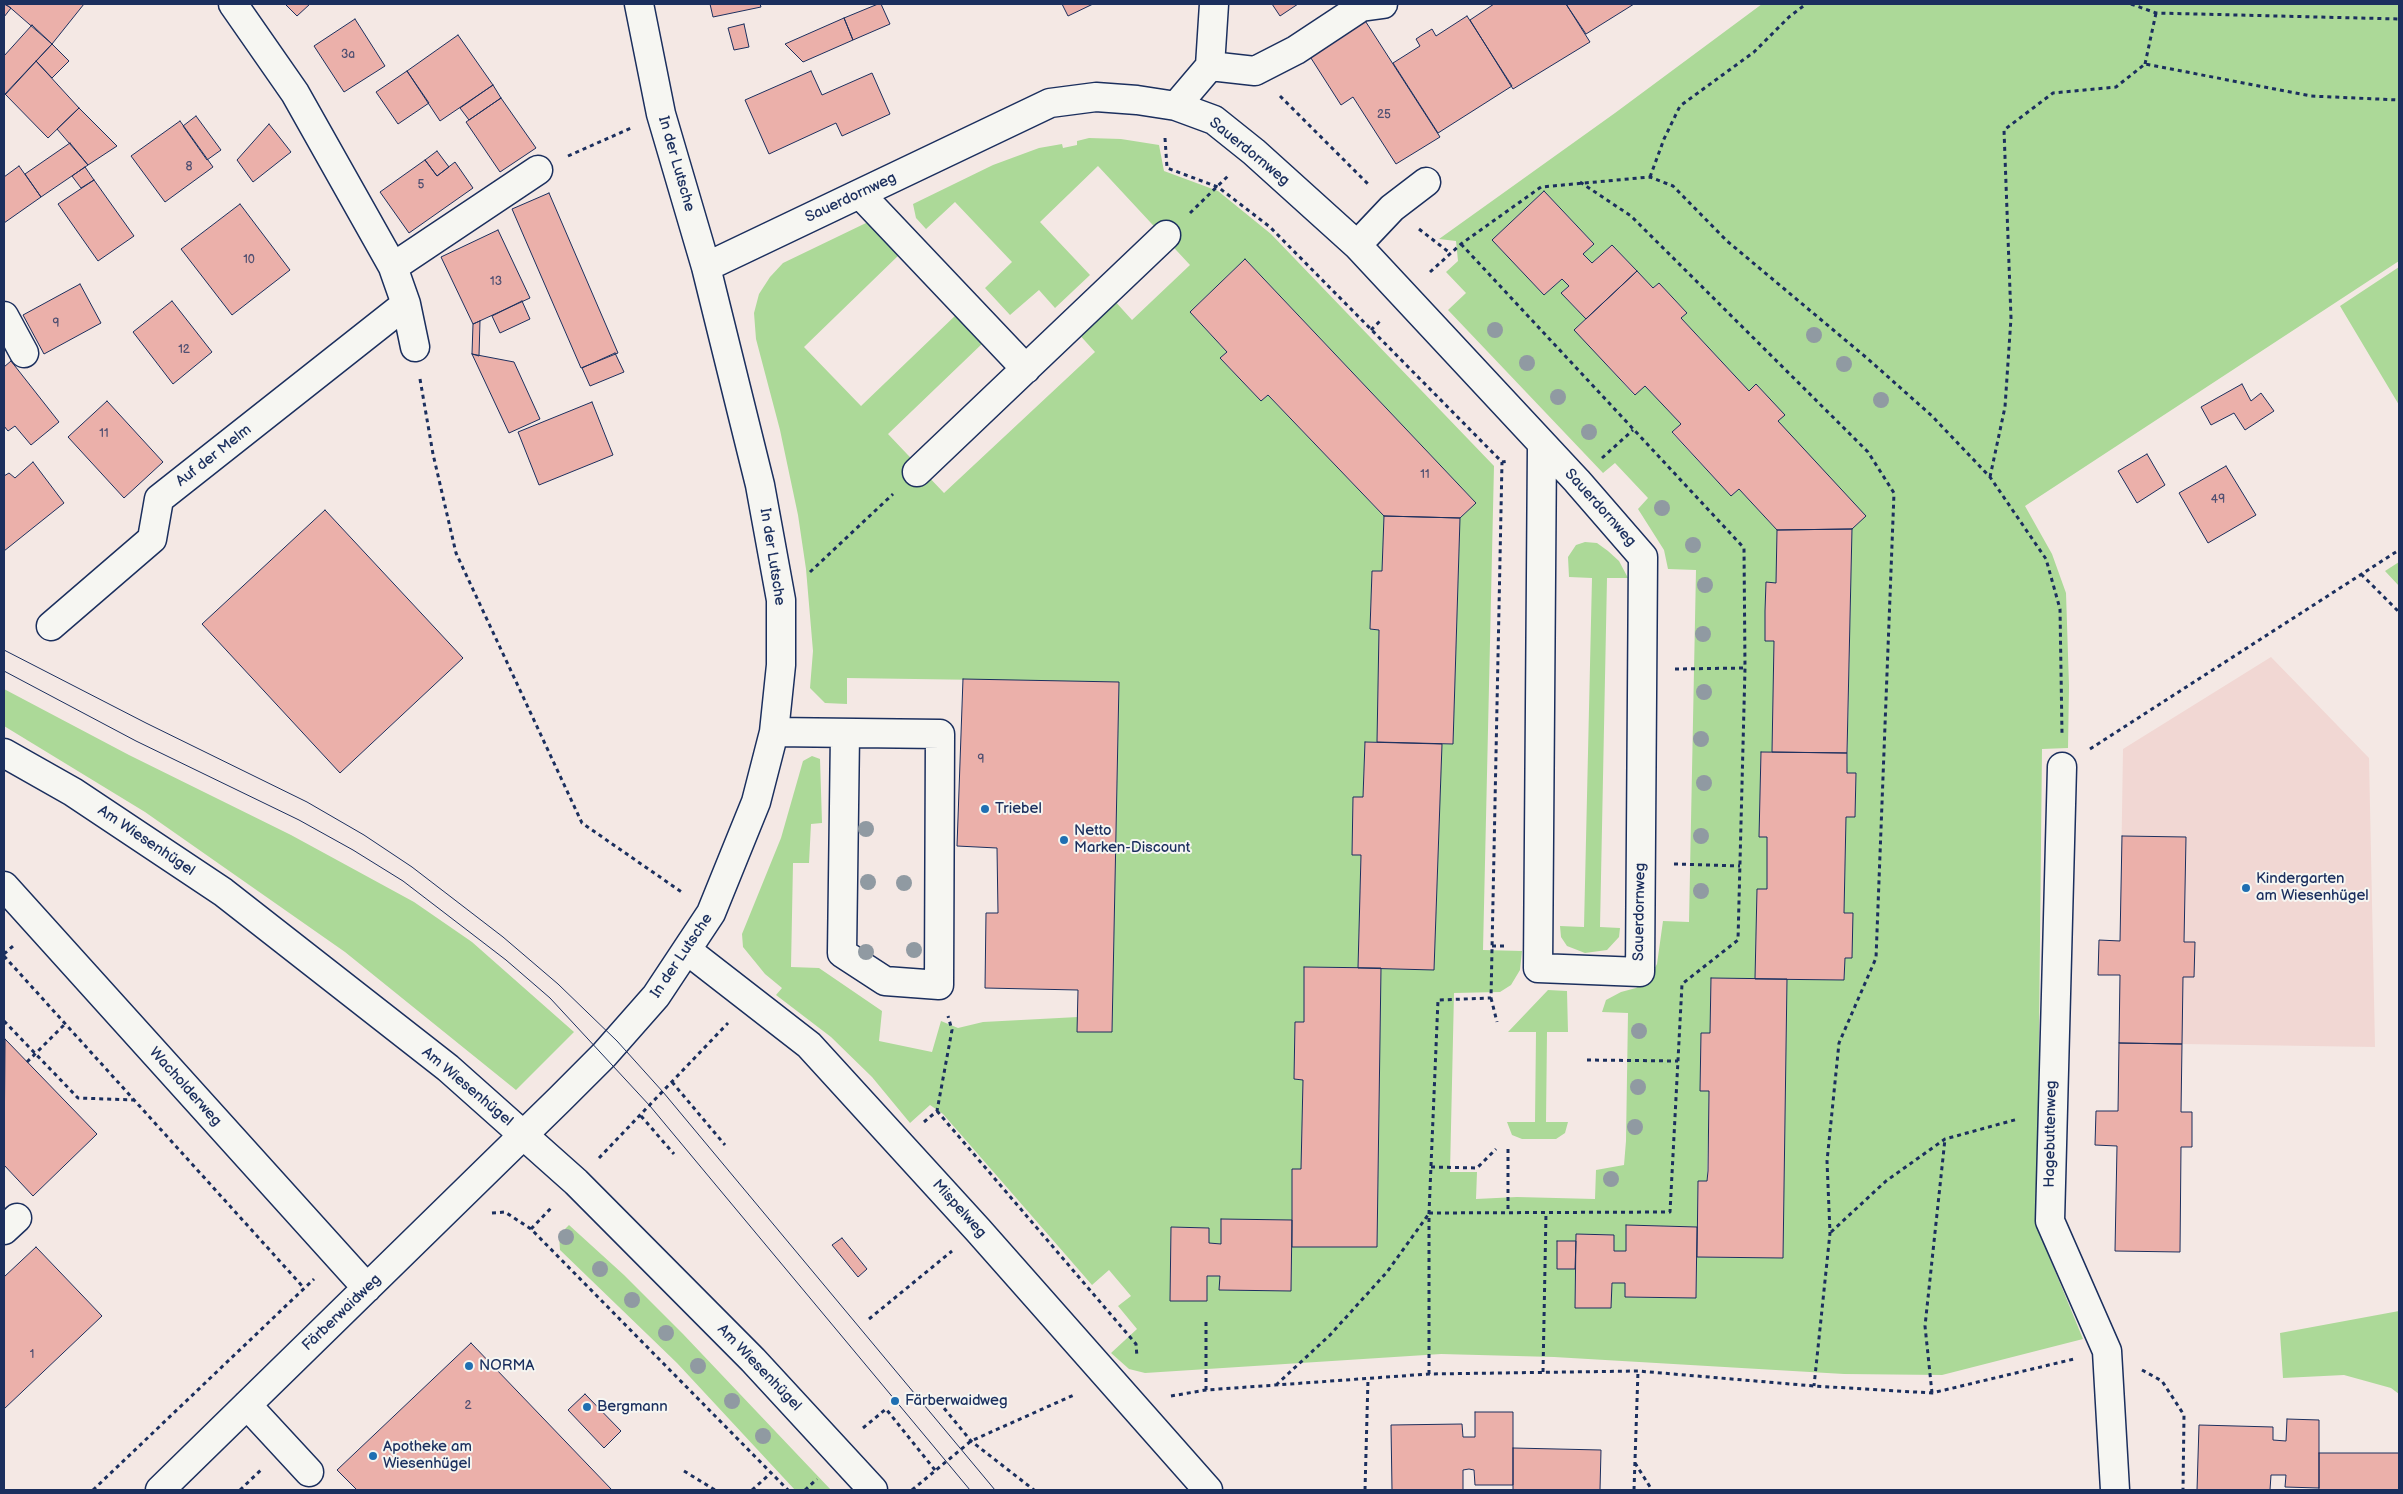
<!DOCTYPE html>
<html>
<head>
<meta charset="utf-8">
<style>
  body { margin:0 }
  #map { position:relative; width:2403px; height:1494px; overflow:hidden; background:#f4e8e4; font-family:"Balsamiq Sans",sans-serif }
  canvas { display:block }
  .frame { position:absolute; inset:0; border:5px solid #1b2f5e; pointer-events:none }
</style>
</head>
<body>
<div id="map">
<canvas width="2403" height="1494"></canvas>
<div class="frame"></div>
</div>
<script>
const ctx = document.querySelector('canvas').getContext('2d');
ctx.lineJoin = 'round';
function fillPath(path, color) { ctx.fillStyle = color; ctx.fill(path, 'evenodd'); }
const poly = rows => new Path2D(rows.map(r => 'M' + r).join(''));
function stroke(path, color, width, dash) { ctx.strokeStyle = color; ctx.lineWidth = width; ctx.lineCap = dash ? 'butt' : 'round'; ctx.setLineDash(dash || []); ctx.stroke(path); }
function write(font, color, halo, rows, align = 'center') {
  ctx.font = font + ' "Balsamiq Sans",sans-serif'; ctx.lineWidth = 4; ctx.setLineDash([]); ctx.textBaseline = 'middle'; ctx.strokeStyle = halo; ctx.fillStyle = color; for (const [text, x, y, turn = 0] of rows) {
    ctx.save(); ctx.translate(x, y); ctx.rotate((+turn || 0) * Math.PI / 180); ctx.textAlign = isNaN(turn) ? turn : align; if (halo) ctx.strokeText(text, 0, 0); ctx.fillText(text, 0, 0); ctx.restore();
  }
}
fillPath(poly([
  [2271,657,2369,758,2375,1047,2119,1043,2120,975,2098,975,2098,958,2099,940,2120,940,2123,749]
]), '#f1d7d3');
fillPath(poly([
  [1762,4,2399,4,2399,261,2025,506,2052,554,2066,593,2069,686,2068,748,2042,749,2037,1227,2083,1339,1942,1375,1844,1374,1554,1357,1441,1354,1145,1373,1129,1369,1111,1353,1137,1329,1118,1306,1131,1296,1109,1270,1092,1285,943,1114,930,1105,910,1123,872,1077,831,1037,776,995,782,988,765,974,743,947,742,934,781,838,803,761,812,756,820,759,822,823,811,824,809,863,793,863,791,967,819,968,882,1011,879,1041,932,1052,941,1021,958,1028,983,1022,1078,1017,1078,1032,1112,1032,1119,682,847,678,847,704,825,703,810,688,813,651,806,569,798,515,780,430,756,339,754,313,759,294,770,277,783,263,866,223,871,224,901,253,804,347,861,406,958,313,985,341,888,434,944,493,1095,352,1077,332,1113,299,1132,320,1190,265,1098,166,1040,222,1090,275,1055,308,1039,290,1010,315,985,288,1012,262,955,202,926,229,916,218,913,204,993,165,1039,148,1062,144,1063,148,1077,145,1077,141,1089,138,1121,139,1159,145,1164,171,1218,191,1271,234,1494,466,1483,950,1522,951,1520,970,1511,985,1500,992,1454,993,1450,1172,1477,1172,1476,1199,1517,1197,1595,1199,1596,1170,1624,1165,1626,1141,1628,1013,1602,1012,1606,1000,1621,992,1636,988,1650,977,1657,964,1663,921,1689,922,1696,570,1668,569,1664,550,1638,509,1648,498,1615,463,1603,473,1448,310,1466,293,1446,272,1458,261,1456,241,1439,239,1615,113],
  [1544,191,1594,244,1583,254,1592,263,1612,245,1653,288,1659,283,1687,313,1681,318,1749,391,1756,384,1784,415,1778,421,1852,529,1847,773,1856,773,1855,817,1846,817,1844,913,1853,913,1845,958,1844,980,1787,979,1783,1258,1697,1257,1696,1298,1625,1297,1625,1283,1612,1283,1611,1308,1575,1307,1575,1269,1557,1269,1557,1241,1576,1241,1576,1234,1614,1235,1614,1251,1626,1251,1626,1225,1697,1227,1698,1181,1707,1181,1709,1091,1700,1090,1701,1034,1710,1033,1711,978,1755,979,1757,889,1767,889,1767,837,1759,837,1761,752,1772,752,1774,641,1765,641,1766,583,1776,583,1777,530,1739,489,1731,496,1672,433,1681,424,1645,386,1634,395,1575,330,1586,319,1561,293,1569,286,1562,279,1544,295,1492,240],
  [1245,259,1476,503,1460,518,1453,744,1442,744,1434,969,1381,968,1377,1247,1292,1247,1291,1291,1220,1290,1220,1276,1207,1276,1207,1301,1170,1301,1171,1227,1209,1228,1209,1243,1221,1244,1222,1219,1292,1220,1292,1170,1301,1169,1303,1080,1294,1079,1295,1022,1304,1022,1304,967,1358,968,1361,855,1352,855,1353,797,1363,797,1365,742,1377,742,1379,630,1370,629,1372,571,1382,571,1384,516,1268,395,1261,401,1221,359,1227,352,1190,312],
  [2399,267,2399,405,2340,306],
  [1585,542,1597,543,1608,551,1619,561,1628,578,1607,578,1600,927,1620,928,1619,937,1607,950,1585,953,1567,946,1561,937,1560,926,1584,927,1592,578,1569,577,1568,557,1576,545],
  [2399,562,2399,586,2385,571],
  [4,689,129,755,291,835,414,902,472,942,574,1032,516,1090,345,952,145,812,4,726],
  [1548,990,1567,991,1568,1032,1547,1032,1546,1122,1568,1122,1565,1133,1556,1139,1522,1139,1512,1135,1507,1122,1535,1122,1536,1032,1508,1032],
  [569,1225,624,1275,683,1334,831,1490,795,1490,677,1363,560,1250,559,1235],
  [2399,1311,2399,1394,2391,1388,2344,1375,2283,1378,2280,1333]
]), '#acd998');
const building = poly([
  [4,4,11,8,4,17,4,4],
  [6,4,84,4,52,44,6,4],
  [285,4,310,4,297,16,285,4],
  [710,4,760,4,761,7,713,17,710,4],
  [878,4,881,4,890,24,853,40,844,18,878,4],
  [1062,4,1093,4,1068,16,1062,4],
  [1272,4,1298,4,1280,16,1272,4],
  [1494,4,1566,4,1590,42,1513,89,1470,20,1494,4],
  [1566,4,1634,4,1586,34,1566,4],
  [1467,16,1512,86,1438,133,1393,63,1420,46,1416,39,1422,35,1432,29,1436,36,1467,16],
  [844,18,853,40,803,62,785,44,844,18],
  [355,19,385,66,344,92,314,46,355,19],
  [1364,19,1440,137,1396,164,1353,97,1341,105,1309,55,1364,19],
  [744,24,749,47,734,50,728,28,744,24],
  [32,25,52,44,4,96,4,56,32,25],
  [458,35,493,85,440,121,407,71,458,35],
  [52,44,69,61,52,78,36,61,52,44],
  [36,61,79,108,48,138,5,94,36,61],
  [407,71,429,103,398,124,376,92,407,71],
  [811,71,822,95,872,73,890,114,842,136,836,123,769,154,745,100,811,71],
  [493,85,501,98,469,120,460,108,493,85],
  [501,98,536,148,500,172,466,122,501,98],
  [79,108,117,146,88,165,57,129,79,108],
  [196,116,221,150,207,160,183,126,196,116],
  [180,121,213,167,165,202,131,156,180,121],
  [269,124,291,152,253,182,237,160,269,124],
  [70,143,88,165,41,197,25,174,70,143],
  [437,151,449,167,437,176,425,160,437,151],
  [425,160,437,176,455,162,473,188,409,233,380,192,425,160],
  [19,166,41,197,4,223,4,177,19,166],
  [85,167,94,180,81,188,72,176,85,167],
  [94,180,134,236,98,261,58,204,94,180],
  [1544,191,1594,244,1583,254,1592,263,1612,245,1637,271,1586,319,1561,293,1569,286,1562,279,1544,295,1492,240,1544,191],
  [549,193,618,353,581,368,512,209,549,193],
  [240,204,290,270,232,315,181,249,240,204],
  [498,230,530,298,473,324,441,257,498,230],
  [1245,259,1476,503,1460,518,1384,516,1268,395,1261,401,1220,358,1227,352,1190,312,1245,259],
  [1637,271,1653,288,1659,283,1687,313,1681,318,1749,391,1756,384,1785,415,1778,421,1866,516,1852,529,1777,530,1739,489,1731,496,1672,432,1681,424,1645,386,1635,395,1574,330,1637,271],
  [80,284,101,323,44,354,23,315,80,284],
  [172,301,212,352,173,384,133,332,172,301],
  [522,301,530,319,500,333,492,316,522,301],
  [480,321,479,356,472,354,473,324,480,321],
  [615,353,624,372,590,386,582,368,615,353],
  [472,354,514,362,540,419,509,433,472,354],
  [11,361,59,422,31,445,15,426,8,431,4,426,4,367,11,361],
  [2242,384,2251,401,2261,393,2274,411,2245,430,2234,413,2211,425,2201,407,2242,384],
  [107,401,163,462,124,498,68,437,107,401],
  [592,402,613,455,539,485,518,432,592,402],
  [2147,454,2165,485,2137,503,2118,471,2147,454],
  [33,462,64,503,4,551,4,476,9,473,15,478,33,462],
  [2226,466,2256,515,2208,543,2179,493,2226,466],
  [325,510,463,658,340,773,202,624,325,510],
  [1384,516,1460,518,1453,744,1377,742,1379,630,1370,629,1372,571,1382,571,1384,516],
  [1852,529,1847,753,1772,752,1774,641,1765,641,1765,611,1766,582,1776,583,1777,530,1852,529],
  [963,679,1119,682,1112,1032,1077,1032,1078,990,985,988,986,913,998,913,997,848,957,846,963,679],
  [1365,742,1442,744,1434,970,1358,968,1361,855,1352,855,1353,797,1363,797,1365,742],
  [1761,752,1847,753,1847,773,1856,773,1855,817,1846,817,1844,913,1853,913,1852,958,1845,958,1844,980,1755,979,1757,889,1767,889,1767,837,1759,837,1761,752],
  [2122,836,2186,837,2184,942,2195,942,2194,977,2183,977,2182,1044,2119,1043,2120,975,2098,975,2099,940,2120,941,2122,836],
  [1304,967,1381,968,1377,1247,1292,1247,1292,1169,1301,1169,1303,1080,1294,1079,1295,1022,1304,1022,1304,967],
  [1711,978,1787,979,1783,1258,1697,1257,1698,1181,1707,1181,1708,1171,1709,1091,1700,1091,1701,1033,1710,1033,1711,978],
  [5,1039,97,1134,33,1196,4,1165,5,1039],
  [2119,1043,2182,1044,2181,1112,2192,1112,2192,1147,2181,1147,2180,1252,2115,1251,2117,1146,2095,1145,2096,1111,2118,1111,2119,1043],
  [1221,1219,1292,1220,1291,1291,1219,1290,1220,1276,1207,1276,1207,1301,1170,1301,1171,1227,1209,1228,1209,1243,1221,1244,1221,1219],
  [1626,1225,1697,1227,1696,1298,1625,1297,1625,1283,1612,1283,1611,1308,1575,1308,1576,1234,1614,1235,1614,1251,1626,1251,1626,1225],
  [842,1238,867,1269,858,1277,832,1245,842,1238],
  [1557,1241,1576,1241,1575,1269,1557,1269,1557,1241],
  [36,1247,102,1316,4,1409,4,1277,36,1247],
  [471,1343,612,1490,357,1490,337,1470,471,1343],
  [585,1394,621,1431,604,1448,568,1410,585,1394],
  [1475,1412,1513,1412,1513,1485,1475,1485,1474,1470,1469,1469,1463,1470,1463,1490,1392,1490,1391,1425,1462,1424,1463,1437,1475,1437,1475,1412],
  [2287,1419,2319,1420,2319,1488,2285,1487,2286,1475,2271,1475,2270,1490,2197,1490,2199,1425,2273,1427,2273,1440,2286,1441,2287,1419],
  [1513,1448,1601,1450,1600,1490,1513,1490,1513,1448],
  [2319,1453,2399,1453,2399,1490,2319,1490,2319,1453]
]);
fillPath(building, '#ebb0aa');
stroke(building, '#1b2f5e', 1);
const minor = poly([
  [233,4,295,93,393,267,406,304,415,347],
  [1210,66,1255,71,1296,50,1361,7,1383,4],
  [1176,106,1210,66,1214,4],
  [860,194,1026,369],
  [1357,245,1392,208,1426,182],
  [393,267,538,170],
  [706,267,1050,103,1096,97,1137,100,1176,106,1214,120,1254,152,1357,245,1577,481,1643,557,1640,972,1538,968,1542,445],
  [4,316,24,353],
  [917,472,1166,235],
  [51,626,152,539,159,499,406,304],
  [774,732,940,734,939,985,885,981,842,953,845,734],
  [4,753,73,792,223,892,448,1068,576,1182,753,1360,873,1490],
  [2062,767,2050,1221,2107,1351,2115,1490],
  [4,886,367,1288],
  [688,951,809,1045,978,1230,1208,1490],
  [4,1230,17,1218],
  [247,1405,309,1472],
  [160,1490,560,1099,604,1055,656,996,711,913,756,802,774,732,781,665,781,600,760,485,706,267,661,114,639,4]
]);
stroke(minor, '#1b2f5e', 31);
stroke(poly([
  [2131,4,2156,13,2399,19],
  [2145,64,2156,13],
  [1280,96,1368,184],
  [1165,138,1167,168,1218,187,1270,227,1502,462,1509,461],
  [568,156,631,128],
  [1650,177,1664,139,1680,106,1754,52,1789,17,1806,4],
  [1580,182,1631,216,1868,452,1894,493,1876,958,1839,1043,1827,1161,1830,1233,1814,1386],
  [1190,213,1229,175],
  [1419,229,1450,253],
  [1430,272,1461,244,1541,187,1650,177,1673,186,1727,241,1868,359,1932,416,1990,477,2046,559,2060,609,2062,734],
  [1371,330,1381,320],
  [420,379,433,454,456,553,582,823,683,893],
  [1602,458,1633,430],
  [1990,477,2005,407,2011,318,2004,130,2053,93,2116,87,2145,64,2311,96,2399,100],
  [810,572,893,494],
  [2361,574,2399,612],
  [1675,669,1745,668],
  [2090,749,2399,550],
  [1674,864,1740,866],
  [1492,946,1504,946],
  [4,954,13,946],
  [4,956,304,1288],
  [1491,998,1497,1022],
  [4,1021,78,1098,134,1100],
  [1587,1060,1678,1061],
  [27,1062,65,1024],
  [672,1082,725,1145],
  [937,1111,1136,1344,1137,1357],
  [641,1116,674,1154],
  [924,1122,937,1111,952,1030,948,1016],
  [1508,1149,1508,1213],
  [599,1158,728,1023],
  [1431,1167,1477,1168,1496,1149],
  [492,1213,505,1212,531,1229,788,1490],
  [1429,1213,1670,1212,1682,984,1738,940,1745,668,1744,548,1461,244],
  [531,1229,553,1206],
  [1831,1232,1886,1181,1945,1139,2018,1119],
  [869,1319,952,1251],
  [2142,1370,2162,1381,2184,1415,2183,1490],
  [1543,1372,1546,1213],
  [1429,1374,1429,1213,1438,1000,1491,998,1502,462],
  [1276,1385,1330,1335,1387,1272,1428,1215],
  [1206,1390,1206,1321],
  [1932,1393,1925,1326,1945,1139],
  [1171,1396,1206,1390,1429,1374,1638,1371,1814,1386,1932,1393,2074,1359],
  [939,1402,971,1441,1034,1490],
  [863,1428,886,1409,935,1470],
  [1635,1463,1652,1490],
  [684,1471,715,1490],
  [93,1490,314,1279],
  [240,1490,262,1469],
  [752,1490,771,1473],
  [805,1490,817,1479],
  [912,1490,971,1441,1076,1394],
  [1365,1490,1368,1379],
  [1634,1490,1638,1371]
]), '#1b2f5e', 3, [4, 4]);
stroke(minor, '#f6f6f2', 28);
stroke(poly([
  [4,650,146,723,307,802,364,835,412,867,503,937,558,984,617,1041,663,1092,995,1490],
  [4,671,136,741,299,820,353,850,403,881,506,960,550,998,650,1106,970,1490]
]), '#1b2f5e', 1);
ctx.fillStyle = '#909aa2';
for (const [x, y] of [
  [1495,330],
  [1814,335],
  [1527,363],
  [1844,364],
  [1558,397],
  [1881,400],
  [1589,432],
  [1662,508],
  [1693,545],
  [1705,585],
  [1703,634],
  [1704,692],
  [1701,739],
  [1704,783],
  [866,829],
  [1701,836],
  [868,882],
  [904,883],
  [1701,891],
  [914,950],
  [866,952],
  [1639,1031],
  [1638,1087],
  [1635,1127],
  [1611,1179],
  [566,1237],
  [600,1269],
  [632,1300],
  [666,1333],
  [698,1366],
  [732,1401],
  [763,1436]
]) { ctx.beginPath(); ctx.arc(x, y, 8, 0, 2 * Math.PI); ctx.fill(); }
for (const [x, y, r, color] of [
  [985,809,5,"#1f6fb2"],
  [1064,840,5,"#1f6fb2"],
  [2246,888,5,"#1f6fb2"],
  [469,1366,5,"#1f6fb2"],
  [895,1401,5,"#1f6fb2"],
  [587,1407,5,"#1f6fb2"],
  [373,1456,5,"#1f6fb2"]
]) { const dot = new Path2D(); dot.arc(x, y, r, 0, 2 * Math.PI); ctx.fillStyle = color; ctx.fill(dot); stroke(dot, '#f6f6f2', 2); }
write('12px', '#4f4f71', null, [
  ["3a",348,55],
  ["25",1384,115],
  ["8",189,167],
  ["5",421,185],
  ["10",249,260],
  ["13",496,282],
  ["9",56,324],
  ["12",184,350],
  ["11",104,434],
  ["11",1425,475],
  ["49",2218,500],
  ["9",981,760],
  ["1",32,1355],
  ["2",468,1406]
]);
write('15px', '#1b2f5e', '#f6f6f2', [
  ["Sauerdornweg",1249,152,39],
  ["In der Lutsche",676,164,74],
  ["Sauerdornweg",851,198,-25],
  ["Auf der Melm",214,456,-38],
  ["Sauerdornweg",1600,508,48],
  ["In der Lutsche",772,557,81],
  ["Am Wiesenhügel",146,841,34],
  ["Sauerdornweg",1640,912,-89],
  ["In der Lutsche",682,956,-56],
  ["Wacholderweg",185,1087,48],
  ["Am Wiesenhügel",467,1087,40],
  ["Hagebuttenweg",2051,1134,-89],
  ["Mispelweg",959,1209,48],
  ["Färberwaidweg",342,1313,-44],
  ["Am Wiesenhügel",759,1368,46]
]);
write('15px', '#1b2f5e', '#f6f6f2', [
  ["Triebel",995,809],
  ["Netto",1074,831],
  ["Marken-Discount",1074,848],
  ["Kindergarten",2256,879],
  ["am Wiesenhügel",2256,896],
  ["NORMA",479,1366],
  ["Färberwaidweg",905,1401],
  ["Bergmann",597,1407],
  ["Apotheke am",383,1447],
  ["Wiesenhügel",383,1464]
], 'left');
</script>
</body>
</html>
